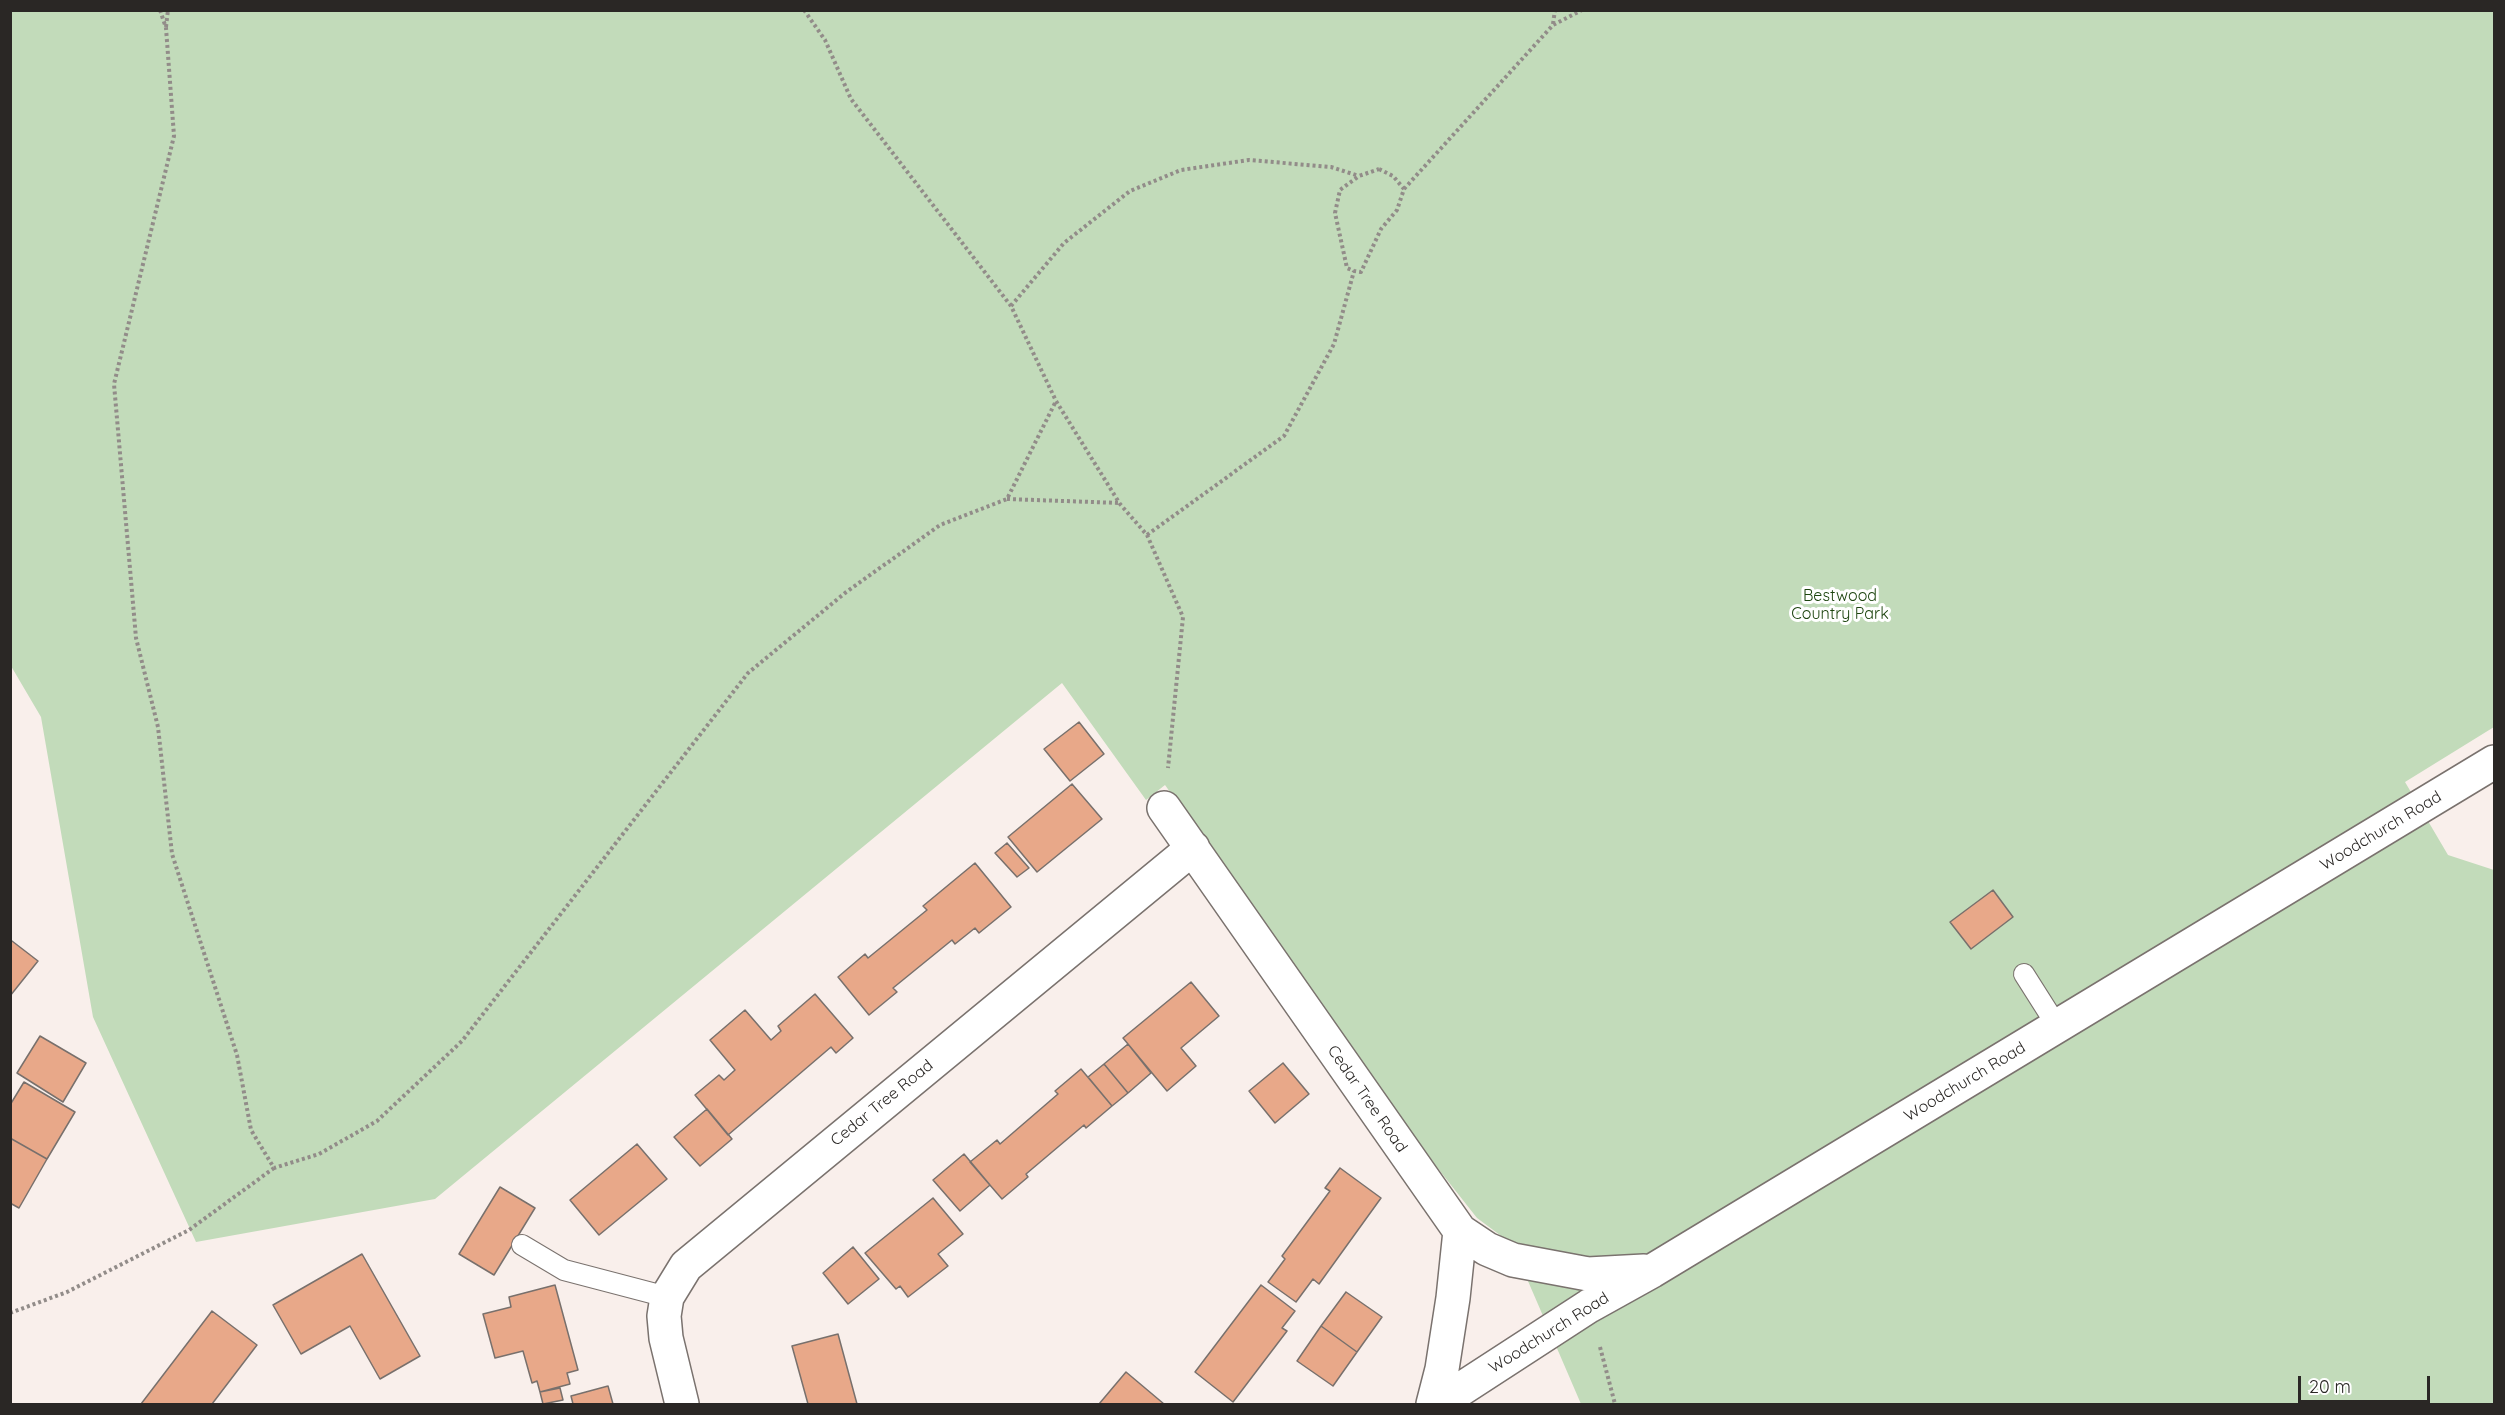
<!DOCTYPE html>
<html>
<head>
<meta charset="utf-8">
<style>
  body { margin:0 }
  #map { position:relative; width:2505px; height:1415px; overflow:hidden; background:#f9efeb; font-family:Quicksand,sans-serif }
  canvas { display:block }
  .frame { position:absolute; inset:0; border:12px solid #2a2725; pointer-events:none }
  .scale { position:absolute; left:2298px; top:1376px; width:132px; height:27px; box-sizing:border-box; border:3px solid #2a2725; border-top:0; padding-left:8px; font-size:18px; line-height:21px; white-space:nowrap; color:#2a2725; -webkit-text-stroke:4px #fff; paint-order:stroke }
</style>
</head>
<body>
<div id="map">
<canvas width="2505" height="1415"></canvas>
<div class="frame"></div>
<div class="scale">20 m</div>
</div>
<script>
const ctx = document.querySelector('canvas').getContext('2d');
ctx.lineJoin = 'round';
function fillPath(path, color) { ctx.fillStyle = color; ctx.fill(path, 'evenodd'); }
const poly = rows => new Path2D(rows.map(r => 'M' + r).join(''));
function stroke(path, color, width, dash) { ctx.strokeStyle = color; ctx.lineWidth = width; ctx.lineCap = dash ? 'butt' : 'round'; ctx.setLineDash(dash || []); ctx.stroke(path); }
function write(font, color, halo, rows, align = 'center') {
  ctx.font = font + ' Quicksand,sans-serif'; ctx.lineWidth = 6; ctx.setLineDash([]); ctx.textBaseline = 'middle'; ctx.strokeStyle = halo; ctx.fillStyle = color; for (const [text, x, y, turn = 0] of rows) {
    ctx.save(); ctx.translate(x, y); ctx.rotate((+turn || 0) * Math.PI / 180); ctx.textAlign = isNaN(turn) ? turn : align; if (halo) ctx.strokeText(text, 0, 0); ctx.fillText(text, 0, 0); ctx.restore();
  }
}
fillPath(poly([
  [11,11,2494,11,2494,727,2405,782,2448,855,2494,870,2494,1404,1581,1404,1512,1244,1477,1218,1436,1166,1165,785,1146,800,1062,683,435,1199,196,1242,93,1017,41,717,11,666]
]), '#c2dbba');
const building = poly([
  [1079,722,1104,754,1070,781,1044,749,1079,722],
  [1072,784,1102,819,1037,872,1008,837,1072,784],
  [1007,843,1029,868,1017,877,995,853,1007,843],
  [975,863,1011,907,979,933,975,928,955,944,952,940,893,988,897,992,869,1015,838,977,865,954,868,958,927,910,923,906,975,863],
  [1993,890,2013,917,1971,949,1950,922,1993,890],
  [12,941,38,961,10,996,10,942,12,941],
  [1191,982,1219,1016,1181,1048,1196,1066,1167,1091,1123,1038,1191,982],
  [815,994,853,1038,836,1053,831,1047,728,1135,695,1095,719,1075,724,1080,735,1070,710,1040,745,1010,771,1040,781,1031,778,1026,815,994],
  [40,1036,86,1063,63,1102,17,1073,40,1036],
  [1128,1044,1151,1073,1128,1093,1104,1064,1128,1044],
  [1283,1063,1309,1094,1275,1123,1249,1091,1283,1063],
  [1104,1064,1128,1093,1112,1106,1088,1077,1104,1064],
  [1081,1069,1112,1106,1086,1128,1084,1125,1026,1174,1028,1177,1002,1199,970,1162,997,1140,1000,1144,1058,1094,1055,1091,1081,1069],
  [24,1082,75,1112,47,1159,10,1138,10,1105,24,1082],
  [707,1109,732,1139,700,1166,674,1137,707,1109],
  [10,1138,47,1159,19,1208,10,1203,10,1138],
  [637,1144,667,1179,599,1235,570,1200,637,1144],
  [964,1154,990,1185,960,1211,933,1180,964,1154],
  [1340,1168,1381,1198,1319,1284,1313,1279,1296,1302,1268,1282,1285,1259,1282,1256,1330,1191,1325,1188,1340,1168],
  [500,1187,535,1208,494,1275,459,1254,500,1187],
  [933,1198,963,1234,938,1254,948,1266,908,1297,900,1286,896,1289,865,1253,933,1198],
  [853,1247,879,1279,848,1304,823,1273,853,1247],
  [362,1254,420,1356,380,1379,350,1326,301,1354,273,1305,362,1254],
  [555,1285,578,1370,567,1373,570,1384,540,1392,537,1381,532,1383,523,1351,495,1358,483,1314,511,1307,509,1297,555,1285],
  [1261,1285,1295,1311,1282,1328,1287,1331,1233,1402,1195,1372,1261,1285],
  [1346,1292,1382,1317,1357,1352,1321,1326,1346,1292],
  [212,1311,257,1345,212,1404,141,1404,212,1311],
  [1321,1326,1357,1352,1333,1386,1297,1361,1321,1326],
  [838,1334,857,1404,808,1404,792,1346,838,1334],
  [1126,1372,1164,1404,1099,1404,1126,1372],
  [608,1386,613,1404,573,1404,571,1396,608,1386],
  [560,1388,563,1400,543,1404,540,1392,560,1388]
]);
fillPath(building, '#e8a889');
stroke(building, '#78706c', 1.5);
const service = poly([
  [2024,974,2057,1026],
  [522,1245,564,1270,667,1297]
]);
const minor = poly([
  [1164,808,1460,1231,1453,1298,1442,1369,1433,1404],
  [1460,1231,1487,1249,1513,1260,1588,1274,1644,1271],
  [682,1404,666,1338,664,1316,667,1297,686,1266,1193,848],
  [1438,1404,1589,1306,1652,1271,2494,762]
]);
stroke(service, '#7a726e', 22);
stroke(minor, '#7a726e', 36);
stroke(poly([
  [160,10,166,28,174,136,114,384,136,638,158,727,172,854,237,1055,251,1130,274,1168,319,1154,377,1121,462,1041,748,673,845,593,940,525,1007,499,1056,401],
  [804,10,825,40,851,99,1011,306,1056,401,1120,504,1147,535,1183,617,1168,768],
  [1553,24,1555,10],
  [166,27,168,10],
  [1379,169,1393,176,1404,189,1397,210,1381,229,1361,272,1354,271,1347,268,1335,213,1340,190,1359,176,1379,169],
  [1404,189,1553,25,1582,10],
  [1011,306,1064,243,1130,191,1181,170,1249,160,1331,167,1359,176],
  [1007,499,1120,503],
  [1147,535,1284,436,1334,344,1354,271],
  [10,1313,67,1292,189,1230,274,1168],
  [1600,1347,1615,1404]
]), '#928c89', 4, [3, 3]);
stroke(service, '#fff', 20);
stroke(minor, '#fff', 33);
write('16px', '#1c440e', '#fff', [
  ["Bestwood",1840,596],
  ["Country Park",1840,614]
]);
write('16px', '#2a2725', '#fff', [
  ["Woodchurch Road",2381,831,-31],
  ["Woodchurch Road",1965,1082,-31],
  ["Cedar Tree Road",1367,1099,55],
  ["Cedar Tree Road",882,1103,-39],
  ["Woodchurch Road",1549,1333,-32]
]);
</script>
</body>
</html>
